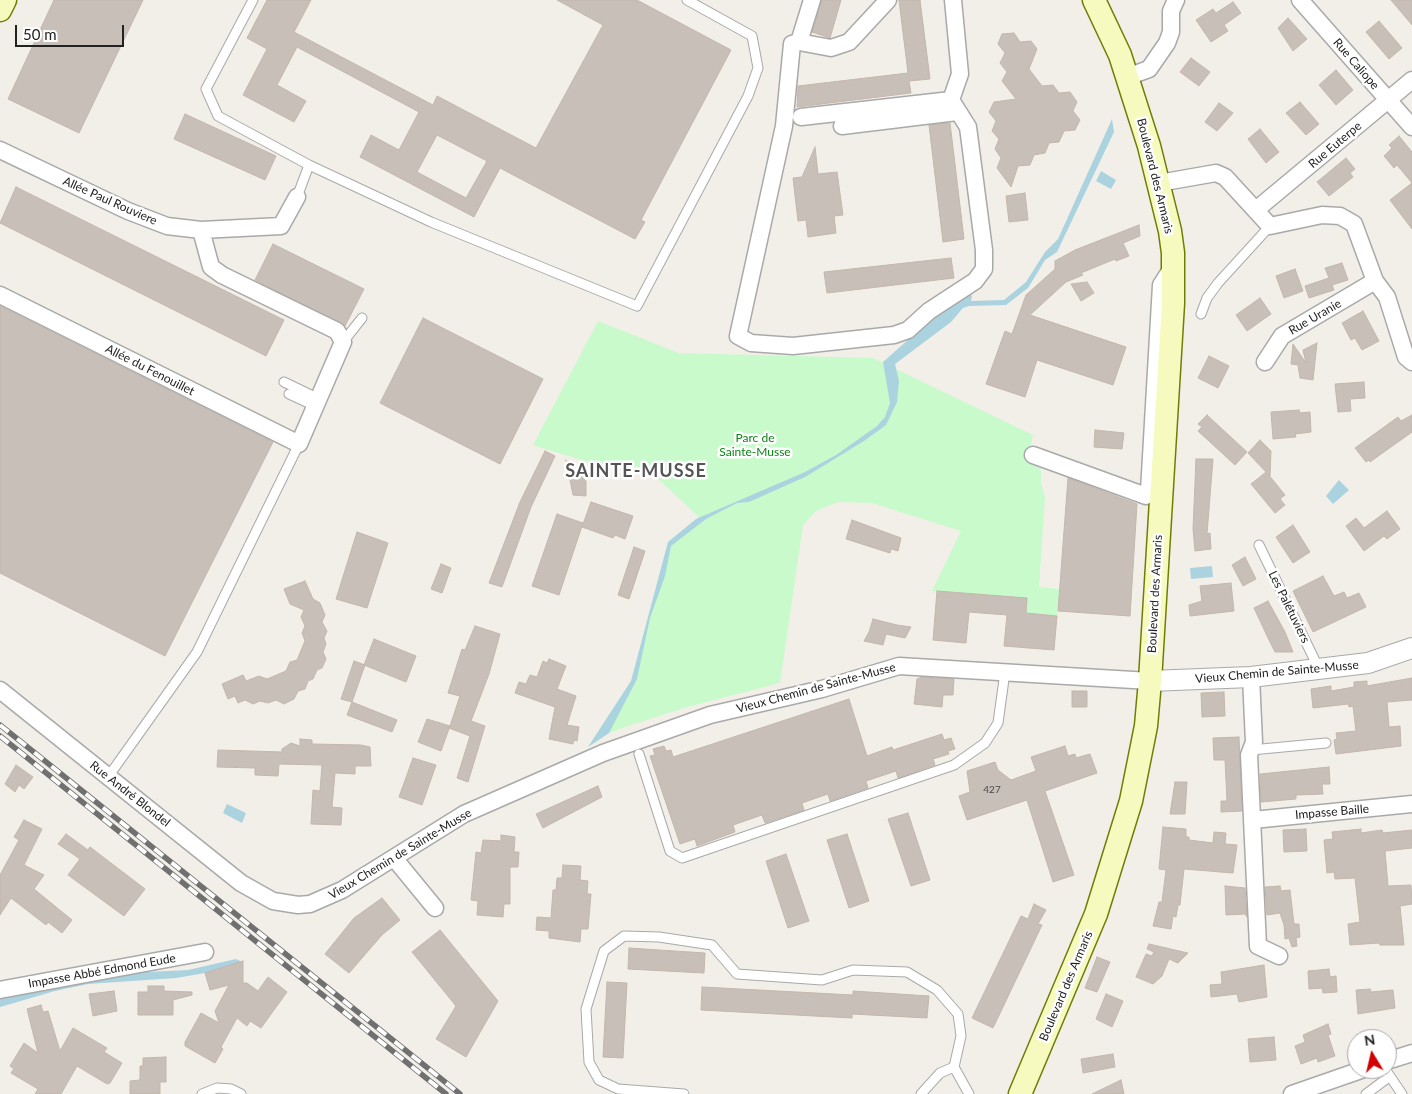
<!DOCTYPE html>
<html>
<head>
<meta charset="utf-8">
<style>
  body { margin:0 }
  #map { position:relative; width:1412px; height:1094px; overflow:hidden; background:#f2efe9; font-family:Lato,sans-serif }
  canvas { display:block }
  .north { position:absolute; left:1347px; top:1029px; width:50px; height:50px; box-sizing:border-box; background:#fff; border:1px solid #a7a7a7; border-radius:50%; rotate:351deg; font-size:14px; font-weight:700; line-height:20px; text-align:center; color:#222 }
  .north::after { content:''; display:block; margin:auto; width:18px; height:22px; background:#d40000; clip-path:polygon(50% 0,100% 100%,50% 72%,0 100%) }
  .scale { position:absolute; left:15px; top:25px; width:109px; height:22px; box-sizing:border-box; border:2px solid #222; border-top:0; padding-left:6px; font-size:15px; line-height:18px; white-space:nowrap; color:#222; -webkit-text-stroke:4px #fff; paint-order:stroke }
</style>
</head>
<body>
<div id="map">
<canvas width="1412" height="1094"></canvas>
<div class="north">N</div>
<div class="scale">50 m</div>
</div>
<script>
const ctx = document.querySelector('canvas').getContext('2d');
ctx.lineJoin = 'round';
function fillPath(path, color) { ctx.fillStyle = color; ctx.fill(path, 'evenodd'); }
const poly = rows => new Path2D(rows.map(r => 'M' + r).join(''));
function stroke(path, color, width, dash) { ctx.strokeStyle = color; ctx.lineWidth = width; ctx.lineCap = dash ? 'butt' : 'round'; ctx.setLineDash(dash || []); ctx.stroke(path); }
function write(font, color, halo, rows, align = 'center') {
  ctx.font = font + ' Lato,sans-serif'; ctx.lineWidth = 5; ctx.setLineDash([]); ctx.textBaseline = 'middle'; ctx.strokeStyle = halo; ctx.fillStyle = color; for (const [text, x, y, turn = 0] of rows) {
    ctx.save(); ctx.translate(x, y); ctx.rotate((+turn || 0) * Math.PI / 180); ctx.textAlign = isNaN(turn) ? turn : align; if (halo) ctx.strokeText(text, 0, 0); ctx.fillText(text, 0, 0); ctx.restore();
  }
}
fillPath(poly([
  [598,321,679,353,873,358,1033,435,1027,461,1041,469,1041,484,1045,497,1039,587,1060,589,1057,616,1026,613,1026,598,932,591,961,531,872,503,838,502,816,511,803,525,780,683,687,707,625,727,609,733,588,747,631,681,668,542,699,517,656,477,629,464,594,464,533,445]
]), '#c8facc');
fillPath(poly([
  [1112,119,1114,132,1057,252,1045,260,1028,288,1006,305,969,306,963,308,951,322,895,364,899,381,897,402,886,425,864,441,805,477,749,502,737,503,706,519,671,546,665,576,650,618,637,679,609,733,588,747,631,681,668,542,696,519,805,472,836,455,877,426,885,417,890,403,883,362,944,308,969,294,972,296,971,301,1004,300,1026,282,1045,252,1058,239],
  [1101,171,1116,180,1111,189,1096,181],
  [1339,480,1349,490,1333,504,1326,496],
  [1212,566,1213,577,1191,579,1190,568],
  [227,804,246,813,242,823,223,813],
  [236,959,242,962,205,973,176,978,88,984,55,991,0,1007,0,999,66,981,106,974,188,970]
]), '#aad3df');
const building = poly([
  [54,0,143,0,79,133,8,99,54,0],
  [267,0,311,0,294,32,433,105,437,96,536,148,603,25,557,0,637,0,731,50,641,220,645,222,635,239,500,168,474,217,360,157,371,135,399,150,419,112,297,47,277,85,306,101,294,122,243,95,267,49,247,38,267,0],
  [437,135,487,161,466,198,417,172,437,135],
  [822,0,841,0,830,38,812,32,822,0],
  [899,0,920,0,930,79,909,81,911,93,797,107,798,86,908,73,899,0],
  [1391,0,1412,0,1412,25,1391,0],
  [1233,2,1241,13,1224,25,1228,31,1211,42,1196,20,1213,9,1216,13,1233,2],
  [1288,18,1307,39,1293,51,1278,28,1288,18],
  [1379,21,1402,48,1389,59,1366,32,1379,21],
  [1014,33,1020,42,1031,41,1037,49,1029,69,1042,86,1053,85,1059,93,1070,92,1077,102,1073,111,1080,120,1075,130,1064,131,1059,142,1049,143,1045,153,1034,155,1030,165,1018,166,1011,187,997,168,1001,158,995,149,999,139,992,131,996,121,989,112,994,102,1016,99,1002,81,1007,72,1000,63,1005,53,998,44,1002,34,1014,33],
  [1191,58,1210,72,1199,86,1180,72,1191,58],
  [1336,70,1353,90,1336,105,1319,85,1336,70],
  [1300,102,1319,124,1306,135,1286,113,1300,102],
  [1219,103,1233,113,1217,131,1205,122,1219,103],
  [185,114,276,156,265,180,174,139,185,114],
  [950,123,964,239,943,242,929,125,950,123],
  [1260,129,1279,152,1266,163,1248,139,1260,129],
  [1399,136,1412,152,1412,183,1397,165,1394,168,1384,156,1392,148,1389,145,1399,136],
  [815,147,818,174,837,172,843,215,834,216,836,233,808,237,806,220,798,221,793,178,802,177,815,147],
  [1346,158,1355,169,1350,173,1353,177,1329,196,1317,182,1346,158],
  [1412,183,1412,229,1390,200,1412,183],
  [16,187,284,320,266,356,0,223,16,187],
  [1025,193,1028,220,1009,222,1006,196,1025,193],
  [1139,225,1140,236,1123,243,1129,256,1116,261,1115,259,1081,273,1083,275,1066,282,1030,315,1126,347,1113,385,1037,360,1025,397,986,384,1005,331,1012,334,1026,295,1055,269,1055,261,1075,250,1139,225],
  [273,244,364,289,345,326,255,280,273,244],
  [951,258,954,278,827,293,824,272,951,258],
  [1342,263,1348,280,1332,285,1334,290,1309,298,1305,286,1329,278,1325,268,1342,263],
  [1295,269,1303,291,1284,298,1276,276,1295,269],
  [1087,282,1094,293,1081,301,1071,284,1087,282],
  [1260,298,1271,314,1247,331,1236,315,1260,298],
  [0,306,273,442,165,656,0,573,0,306],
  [1363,311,1379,341,1362,350,1355,338,1351,340,1342,323,1363,311],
  [423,318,543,379,500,464,380,403,423,318],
  [1317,343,1313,380,1300,378,1298,365,1291,364,1293,344,1306,363,1303,350,1317,343],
  [1209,356,1229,366,1218,388,1198,378,1209,356],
  [1364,382,1365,398,1350,399,1351,411,1338,412,1335,384,1364,382],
  [1299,410,1300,413,1310,412,1311,432,1295,434,1296,437,1273,439,1271,412,1299,410],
  [1207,415,1247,452,1235,465,1198,431,1202,427,1198,424,1207,415],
  [1412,415,1412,432,1370,462,1369,460,1366,462,1355,448,1398,417,1401,421,1412,415],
  [1095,430,1124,433,1122,449,1094,447,1095,430],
  [1260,440,1271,451,1270,476,1268,474,1285,495,1280,499,1285,505,1275,513,1251,484,1266,472,1248,453,1260,440],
  [545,451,555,456,531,507,502,587,489,583,520,502,545,451],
  [1196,459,1213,459,1207,534,1210,533,1211,549,1195,551,1193,529,1196,459],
  [566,460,586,481,586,496,573,495,566,460],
  [1068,478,1137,504,1130,616,1058,611,1068,478],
  [591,502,633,516,625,539,615,535,613,538,582,527,591,502],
  [1387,511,1400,529,1387,539,1384,536,1364,551,1346,526,1356,518,1364,528,1387,511],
  [557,514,583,523,559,595,532,586,557,514],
  [852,520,901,538,898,551,891,549,890,553,846,539,852,520],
  [1293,525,1310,552,1293,563,1276,537,1293,525],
  [357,532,388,543,367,608,336,599,357,532],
  [634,547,645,551,629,599,618,595,634,547],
  [1245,557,1256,579,1243,586,1232,565,1245,557],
  [441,564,451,568,442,593,431,589,441,564],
  [1323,576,1334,596,1344,592,1347,598,1359,593,1366,607,1313,632,1293,591,1323,576],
  [305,581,313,599,320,603,325,615,322,622,327,631,324,638,326,644,323,652,326,659,322,668,317,670,313,679,308,681,305,689,298,691,294,699,284,704,276,700,268,703,260,701,253,704,245,700,238,703,235,696,228,699,222,684,243,675,246,681,259,676,267,679,286,671,290,662,297,660,305,641,302,633,305,626,301,617,304,610,290,604,284,589,305,581],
  [1231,583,1234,611,1190,616,1189,605,1202,601,1200,586,1231,583],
  [937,591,1027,598,1026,613,1057,616,1054,650,1004,646,1007,615,969,612,966,643,933,640,937,591],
  [1268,601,1285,632,1293,652,1275,652,1269,640,1254,608,1268,601],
  [873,619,897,625,911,627,905,638,886,634,883,645,864,641,869,632,873,619],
  [475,626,500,634,489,674,471,721,485,726,468,782,457,778,470,736,449,728,450,726,441,751,418,742,427,719,450,726,460,696,448,693,462,649,465,650,475,626],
  [374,639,416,656,406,682,364,665,374,639],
  [549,659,566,666,557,689,576,696,567,725,579,727,577,741,574,740,573,744,549,739,555,707,515,693,519,682,526,684,530,675,537,677,543,661,547,663,549,659],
  [354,661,365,665,352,702,397,720,392,732,347,715,352,702,341,699,354,661],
  [922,677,954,679,953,695,943,695,942,707,914,704,917,679,922,677],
  [1412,678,1412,700,1387,702,1389,727,1400,726,1401,746,1336,754,1334,740,1337,739,1336,733,1356,731,1353,706,1349,707,1348,704,1313,708,1311,689,1331,686,1331,691,1354,687,1354,682,1367,681,1367,686,1412,678],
  [1072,691,1087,691,1087,707,1072,707,1072,691],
  [1224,692,1225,716,1202,717,1201,693,1224,692],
  [849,699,867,756,892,747,893,750,942,734,944,740,951,738,955,749,948,751,949,754,933,759,935,765,898,778,896,771,866,781,868,788,830,801,828,794,802,803,804,810,765,823,762,815,733,825,735,832,697,846,695,839,680,844,650,756,655,755,653,749,664,746,666,751,671,750,673,757,849,699],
  [1239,737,1242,811,1221,812,1221,801,1227,801,1225,760,1214,760,1213,738,1239,737],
  [300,739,312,740,312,744,361,745,370,747,371,766,355,766,355,774,335,773,332,807,342,808,341,825,311,824,313,790,320,791,322,765,279,764,278,776,255,775,255,768,217,767,218,750,282,752,282,749,291,743,300,746,300,739],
  [1065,746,1068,756,1075,754,1076,758,1090,754,1097,773,1045,791,1074,875,1053,882,1027,800,967,820,959,796,970,792,967,771,995,762,998,770,1011,780,1036,771,1031,757,1065,746],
  [413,758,436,765,422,805,399,797,413,758],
  [16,765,33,777,24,789,19,785,15,792,5,784,16,765],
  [1329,767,1330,784,1322,784,1323,794,1296,795,1296,799,1261,802,1260,774,1329,767],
  [1175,782,1187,782,1185,814,1170,814,1175,782],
  [598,786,602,797,543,828,536,814,598,786],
  [908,813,930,880,911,886,888,819,908,813],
  [24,820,42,829,24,865,44,875,34,889,72,920,62,933,48,922,46,925,11,898,0,915,0,875,19,840,14,837,24,820],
  [1163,827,1186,829,1186,837,1189,837,1189,840,1213,843,1214,832,1226,833,1225,844,1237,845,1233,873,1184,869,1180,905,1178,905,1176,917,1173,916,1171,929,1153,926,1159,902,1162,902,1166,870,1159,869,1163,827],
  [1306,829,1307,851,1284,852,1283,830,1306,829],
  [1361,829,1361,833,1382,830,1383,833,1412,830,1412,848,1385,851,1388,886,1411,885,1412,904,1400,906,1404,945,1380,945,1379,943,1350,945,1348,924,1360,922,1355,878,1335,879,1334,872,1327,873,1324,840,1333,839,1332,832,1361,829],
  [66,834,88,850,90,847,145,889,124,916,68,875,80,859,58,844,66,834],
  [847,834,869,901,849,908,827,840,847,834],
  [501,835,515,837,514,852,519,852,518,867,510,867,510,904,504,904,503,917,477,915,478,901,471,900,476,852,481,853,483,840,501,841,501,835],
  [786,854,809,921,788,928,766,861,786,854],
  [563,865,581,866,580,880,588,881,587,894,591,894,588,929,581,929,580,942,549,938,549,931,536,930,537,917,551,918,553,890,556,890,557,878,562,878,563,865],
  [1225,886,1245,888,1247,917,1245,914,1226,915,1225,886],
  [1280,886,1281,891,1290,890,1294,924,1299,924,1300,937,1296,938,1297,946,1292,947,1289,938,1285,939,1284,925,1280,913,1267,915,1265,887,1280,886],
  [382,898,400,920,382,935,349,973,325,954,354,918,382,898],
  [1034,904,1046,910,1038,924,1042,925,993,1028,972,1018,1021,916,1028,919,1034,904],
  [440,930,498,1001,466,1057,436,1039,456,1006,412,952,440,930],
  [1149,944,1188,953,1178,963,1169,959,1162,976,1153,984,1136,977,1146,954,1152,956,1154,952,1147,949,1149,944],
  [629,948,705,953,704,973,628,969,629,948],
  [1097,957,1110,962,1097,992,1085,988,1097,957],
  [243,961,243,983,247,983,258,991,268,977,287,992,261,1028,250,1021,247,1026,237,1018,221,1047,223,1049,215,1063,185,1046,185,1042,201,1013,219,1023,215,1011,229,985,210,990,205,973,243,961],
  [1264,965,1267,997,1239,1002,1237,994,1211,997,1210,985,1222,984,1221,972,1264,965],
  [1329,969,1330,977,1336,976,1337,992,1323,993,1322,988,1309,989,1308,971,1329,969],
  [607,982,627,983,623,1058,603,1057,607,982],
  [148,986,164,986,164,991,192,992,192,995,173,1000,173,1015,138,1015,138,992,148,992,148,986],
  [702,987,853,995,853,991,929,996,927,1018,852,1014,852,1018,701,1010,702,987],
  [1370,989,1371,992,1393,990,1395,1008,1358,1014,1356,990,1370,989],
  [114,991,117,1011,93,1016,89,994,114,991],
  [1106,994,1123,1001,1112,1027,1096,1019,1106,994],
  [41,1005,43,1012,48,1011,60,1051,73,1028,107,1048,104,1052,122,1063,110,1083,107,1084,77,1066,61,1094,35,1094,38,1089,11,1073,14,1069,10,1066,24,1043,38,1053,27,1009,41,1005],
  [1328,1024,1331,1034,1328,1035,1335,1056,1318,1062,1317,1058,1301,1064,1295,1046,1305,1042,1303,1035,1328,1024],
  [1274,1037,1276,1060,1250,1062,1248,1039,1274,1037],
  [1113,1054,1115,1067,1083,1073,1081,1059,1113,1054],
  [166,1057,166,1082,160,1082,160,1094,130,1094,130,1081,140,1080,140,1066,143,1066,143,1058,166,1057],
  [1121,1080,1124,1094,1092,1094,1121,1080]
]);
fillPath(building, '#c7bfb8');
stroke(building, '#c4b6ab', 1);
const service = poly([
  [253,0,206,89,218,116,309,165,297,197],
  [309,165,431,222,637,306,748,96,758,68,752,36,687,0],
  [1201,314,1207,298,1218,283,1270,226],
  [343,342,362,318],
  [284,382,319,399],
  [289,394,315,406],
  [1259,545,1319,669],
  [1251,750,1326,743],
  [639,754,670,851,682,858,954,765,985,743,998,723,1005,672],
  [108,777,197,652,299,444],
  [1385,1069,1402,1094],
  [202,1094,217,1088,231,1089,241,1094],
  [684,1094,618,1089,599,1080,589,1062,586,1009,604,951,624,936,659,937,712,945,737,974,822,980,853,970,907,972,937,990,958,1014,961,1036,954,1067,969,1094],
  [921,1094,940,1073,954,1067],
  [1366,1094,1389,1077]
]);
const minor = poly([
  [812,0,799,42,792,44,784,126,738,336,751,343,793,346,894,335,908,330,929,311,975,281,984,269,984,250,968,127,951,100,960,74,953,0],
  [1300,0,1412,127],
  [799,42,831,48,849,42,888,0],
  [1127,77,1149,69,1167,43,1171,32,1171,11,1176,0],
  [801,117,951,100],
  [842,126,957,112],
  [0,150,128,211,167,226,201,230,281,226,297,197],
  [1159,183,1216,173,1225,177,1270,226,1322,215,1340,216,1354,224,1375,281,1387,297,1406,357,1412,362],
  [1257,209,1412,80],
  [0,295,299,444,343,342,337,331,222,275,211,267,201,230],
  [1265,362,1282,336,1375,281],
  [1033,455,1146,496,1149,491,1161,285,1168,274,1173,274],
  [1251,677,1254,742,1249,755,1258,946,1279,956],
  [0,690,241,883,273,901,298,905,310,904,342,890,464,814,603,753,710,715,822,689,899,666,1150,681],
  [1253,820,1412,804],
  [394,858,435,908],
  [0,990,205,952],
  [1387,1061,1412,1053],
  [1292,1094,1364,1069]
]);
const tertiary = poly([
  [1150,681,1251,677,1368,663,1412,648]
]);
const secondary = poly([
  [0,10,5,0],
  [1020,1094,1096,914,1131,801,1146,726,1150,681,1173,303,1173,253,1170,231,1149,146,1120,55,1094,0]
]);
stroke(service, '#a9a9a9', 11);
stroke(minor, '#a9a9a9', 19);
stroke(tertiary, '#a9a9a9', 22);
stroke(secondary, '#707d05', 25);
stroke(service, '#fff', 9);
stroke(minor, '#fff', 16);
stroke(tertiary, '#fff', 20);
stroke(secondary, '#f7fabf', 22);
const rail = poly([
  [0,725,460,1094],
  [0,736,446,1094]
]);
stroke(rail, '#707070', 5.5);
stroke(rail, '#fff', 4, [11]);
write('10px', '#4b4948', null, [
  ["427",992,790]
]);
write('12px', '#222', '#fff', [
  ["Rue Caliope",1356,64,49],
  ["Rue Euterpe",1335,145,-40],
  ["Boulevard des Armaris",1155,176,76],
  ["Allée Paul Rouviere",110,201,24],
  ["Rue Uranie",1315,317,-30],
  ["Allée du Fenouillet",150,370,27],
  ["Boulevard des Armaris",1155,594,-87],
  ["Les Palétuviers",1289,607,64],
  ["Vieux Chemin de Sainte-Musse",1277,672,-5],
  ["Vieux Chemin de Sainte-Musse",816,688,-15],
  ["Rue André Blondel",130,794,38],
  ["Impasse Baille",1332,812,-5],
  ["Vieux Chemin de Sainte-Musse",400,854,-31],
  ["Impasse Abbé Edmond Eude",102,971,-10],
  ["Boulevard des Armaris",1066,986,-67]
]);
write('12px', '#0c8416', '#fff', [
  ["Parc de",755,438],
  ["Sainte-Musse",755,452]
]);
ctx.letterSpacing = '1px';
write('bold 18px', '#555', '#fff', [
  ["SAINTE-MUSSE",636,471]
]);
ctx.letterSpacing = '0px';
</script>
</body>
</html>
